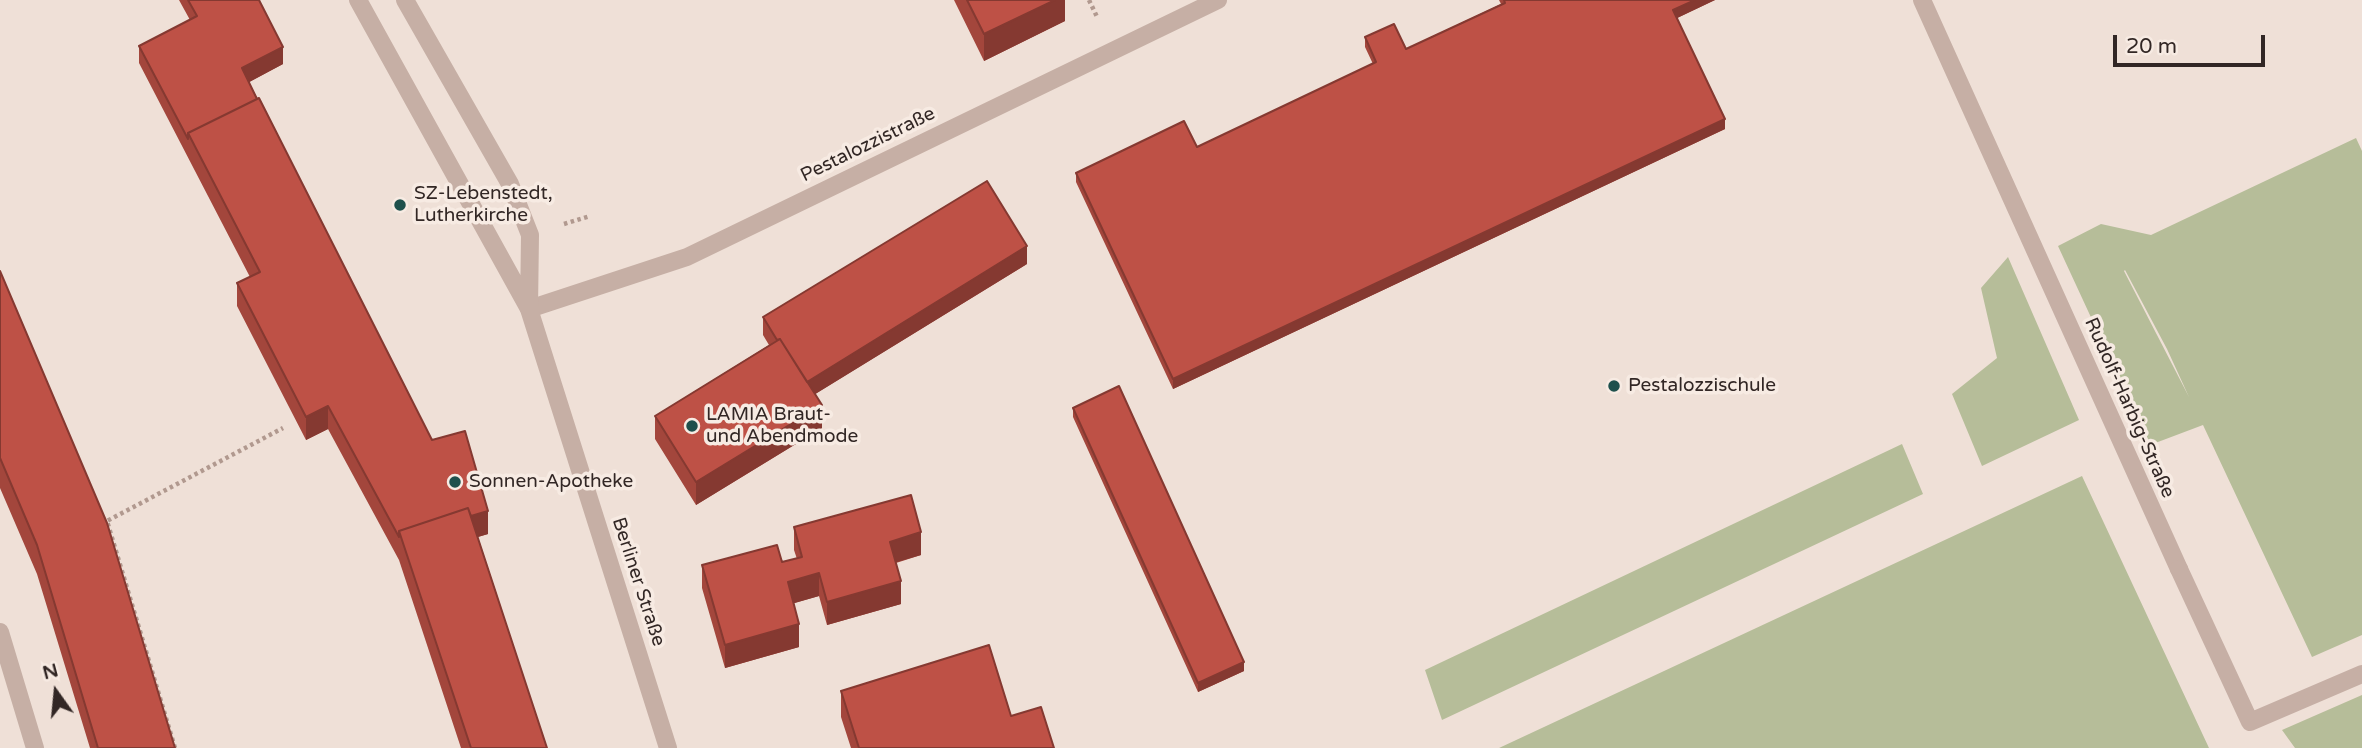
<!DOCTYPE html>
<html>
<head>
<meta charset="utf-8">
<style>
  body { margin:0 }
  #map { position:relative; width:2362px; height:748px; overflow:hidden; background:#efe0d7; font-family:"Varela Round",sans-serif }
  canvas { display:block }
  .north { position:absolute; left:21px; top:657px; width:70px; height:70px; -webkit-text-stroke:5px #f7ebe3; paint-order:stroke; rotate:345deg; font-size:19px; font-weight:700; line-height:28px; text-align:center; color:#322725 }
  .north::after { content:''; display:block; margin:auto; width:24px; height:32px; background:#322725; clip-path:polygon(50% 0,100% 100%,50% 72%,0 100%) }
  .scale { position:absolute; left:2113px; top:35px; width:152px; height:32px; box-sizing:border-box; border:4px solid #322725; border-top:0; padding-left:9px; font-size:21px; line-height:24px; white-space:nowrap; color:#322725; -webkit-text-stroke:5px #f7ebe3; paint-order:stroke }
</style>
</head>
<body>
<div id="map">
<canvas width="2362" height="748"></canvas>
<div class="north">N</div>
<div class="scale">20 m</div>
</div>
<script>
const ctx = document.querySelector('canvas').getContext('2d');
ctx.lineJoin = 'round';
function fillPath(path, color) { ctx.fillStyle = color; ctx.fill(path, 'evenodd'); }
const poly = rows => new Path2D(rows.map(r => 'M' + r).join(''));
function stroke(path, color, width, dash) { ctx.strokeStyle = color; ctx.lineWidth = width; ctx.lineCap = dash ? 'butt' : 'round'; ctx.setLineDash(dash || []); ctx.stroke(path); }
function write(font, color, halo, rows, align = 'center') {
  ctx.font = font + ' "Varela Round",sans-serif'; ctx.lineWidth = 7; ctx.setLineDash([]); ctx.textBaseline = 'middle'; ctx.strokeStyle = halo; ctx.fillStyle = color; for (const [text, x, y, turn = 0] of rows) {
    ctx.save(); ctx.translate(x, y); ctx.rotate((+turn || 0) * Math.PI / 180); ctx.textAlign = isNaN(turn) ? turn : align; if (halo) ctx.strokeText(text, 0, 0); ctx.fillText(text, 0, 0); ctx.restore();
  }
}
fillPath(poly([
  [2356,138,2362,151,2362,635,2312,657,2203,425,2150,445,2058,246,2101,224,2151,235],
  [2125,270,2167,349,2189,397,2124,271],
  [2008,257,2079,420,1982,466,1952,394,1997,358,1981,288],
  [1902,444,1923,494,1442,720,1425,670],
  [2082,476,2209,748,1499,748],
  [2362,695,2362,748,2295,748,2282,730]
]), '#b6bd99');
stroke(poly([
  [1089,0,1098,19],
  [564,224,590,216],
  [175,748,107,521,283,428]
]), '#b1998f', 4.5, [3.5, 3.5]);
stroke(poly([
  [1922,0,2179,569]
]), '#c6afa5', 18);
stroke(poly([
  [529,309,687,257,1218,0],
  [2179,569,2250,722,2362,674],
  [0,632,35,748]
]), '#c6afa5', 18);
stroke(poly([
  [358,0,529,309,668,748],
  [405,0,510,184,530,235,529,309]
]), '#c6afa5', 18);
fillPath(poly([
  [179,0,259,0,283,64,249,82,432,440,488,534,478,537,547,748,461,748,399,560,328,429,306,440,237,306,237,283,250,277,139,63,139,46,190,20],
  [954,0,1065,0,1065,21,984,61],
  [1499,0,1715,0,1677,18,1725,129,1173,389,1076,182,1076,173,1197,147,1373,64,1365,47,1365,37,1406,49,1501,4],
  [1027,264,815,394,822,428,696,505,655,439,655,416,769,345,763,335,763,317],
  [0,271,175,748,90,748,37,574,0,488],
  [1073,408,1244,671,1198,692,1073,417],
  [794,527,921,555,896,563,901,604,827,625,819,596,794,603,799,647,725,668,702,588,702,565,782,562,797,559,794,550],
  [841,691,1011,716,1054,748,851,748,841,717]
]), '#a3463c');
fillPath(poly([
  [1055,0,1065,0,1065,21,984,61,984,34],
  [1695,0,1715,0,1673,20,1673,10],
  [283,47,283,64,242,86,242,68],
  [1725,119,1725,129,1173,389,1173,379],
  [1027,246,1027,264,804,401,804,383],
  [822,405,822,428,696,505,696,482],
  [328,406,328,429,306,440,306,417],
  [488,511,488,534,408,557,401,537],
  [921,532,921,555,890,564,890,542],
  [819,573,819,596,788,605,788,582],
  [901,581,901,604,827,625,827,602],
  [799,624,799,647,725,668,725,645],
  [1244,662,1244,671,1198,692,1198,683]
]), '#853931');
const building = poly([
  [188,0,259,0,283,47,242,68,257,99,188,133,188,139,139,46,197,16,188,0],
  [967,0,1055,0,984,34,967,0],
  [1504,0,1695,0,1673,10,1725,119,1173,379,1076,173,1184,121,1197,147,1376,62,1365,37,1394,24,1406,49,1505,3,1504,0],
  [259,98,432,440,465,431,488,511,471,516,468,508,399,531,399,537,328,406,306,417,237,283,260,272,188,133,259,98],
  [987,181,1027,246,807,382,780,339,777,340,763,317,987,181],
  [0,271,107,523,175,748,98,748,37,545,0,458,0,271],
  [780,339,822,405,696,482,655,416,780,339],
  [1119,386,1244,662,1198,683,1073,408,1119,386],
  [911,495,921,532,890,542,901,581,827,602,819,573,788,582,799,624,725,645,702,565,777,545,782,562,802,557,794,527,911,495],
  [468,508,547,748,471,748,399,531,468,508],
  [989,645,1011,716,1041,707,1054,748,859,748,841,691,989,645]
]);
fillPath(building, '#be5146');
stroke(building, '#853931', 2);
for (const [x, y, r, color] of [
  [400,205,7,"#1e504c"],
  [1614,386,7,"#1e504c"],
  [692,426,7,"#1e504c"],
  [455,482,7,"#1e504c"]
]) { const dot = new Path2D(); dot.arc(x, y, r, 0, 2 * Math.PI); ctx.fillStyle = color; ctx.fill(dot); stroke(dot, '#f7ebe3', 2.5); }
write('19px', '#322725', '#f7ebe3', [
  ["Pestalozzistraße",868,145,-26],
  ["Rudolf-Harbig-Straße",2129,408,66],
  ["Berliner Straße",638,582,72]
]);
write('19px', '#322725', '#f7ebe3', [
  ["SZ-Lebenstedt,",414,194],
  ["Lutherkirche",414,216],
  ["Pestalozzischule",1628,386],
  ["LAMIA Braut-",706,415],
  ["und Abendmode",706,437],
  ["Sonnen-Apotheke",469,482]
], 'left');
</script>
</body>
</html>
